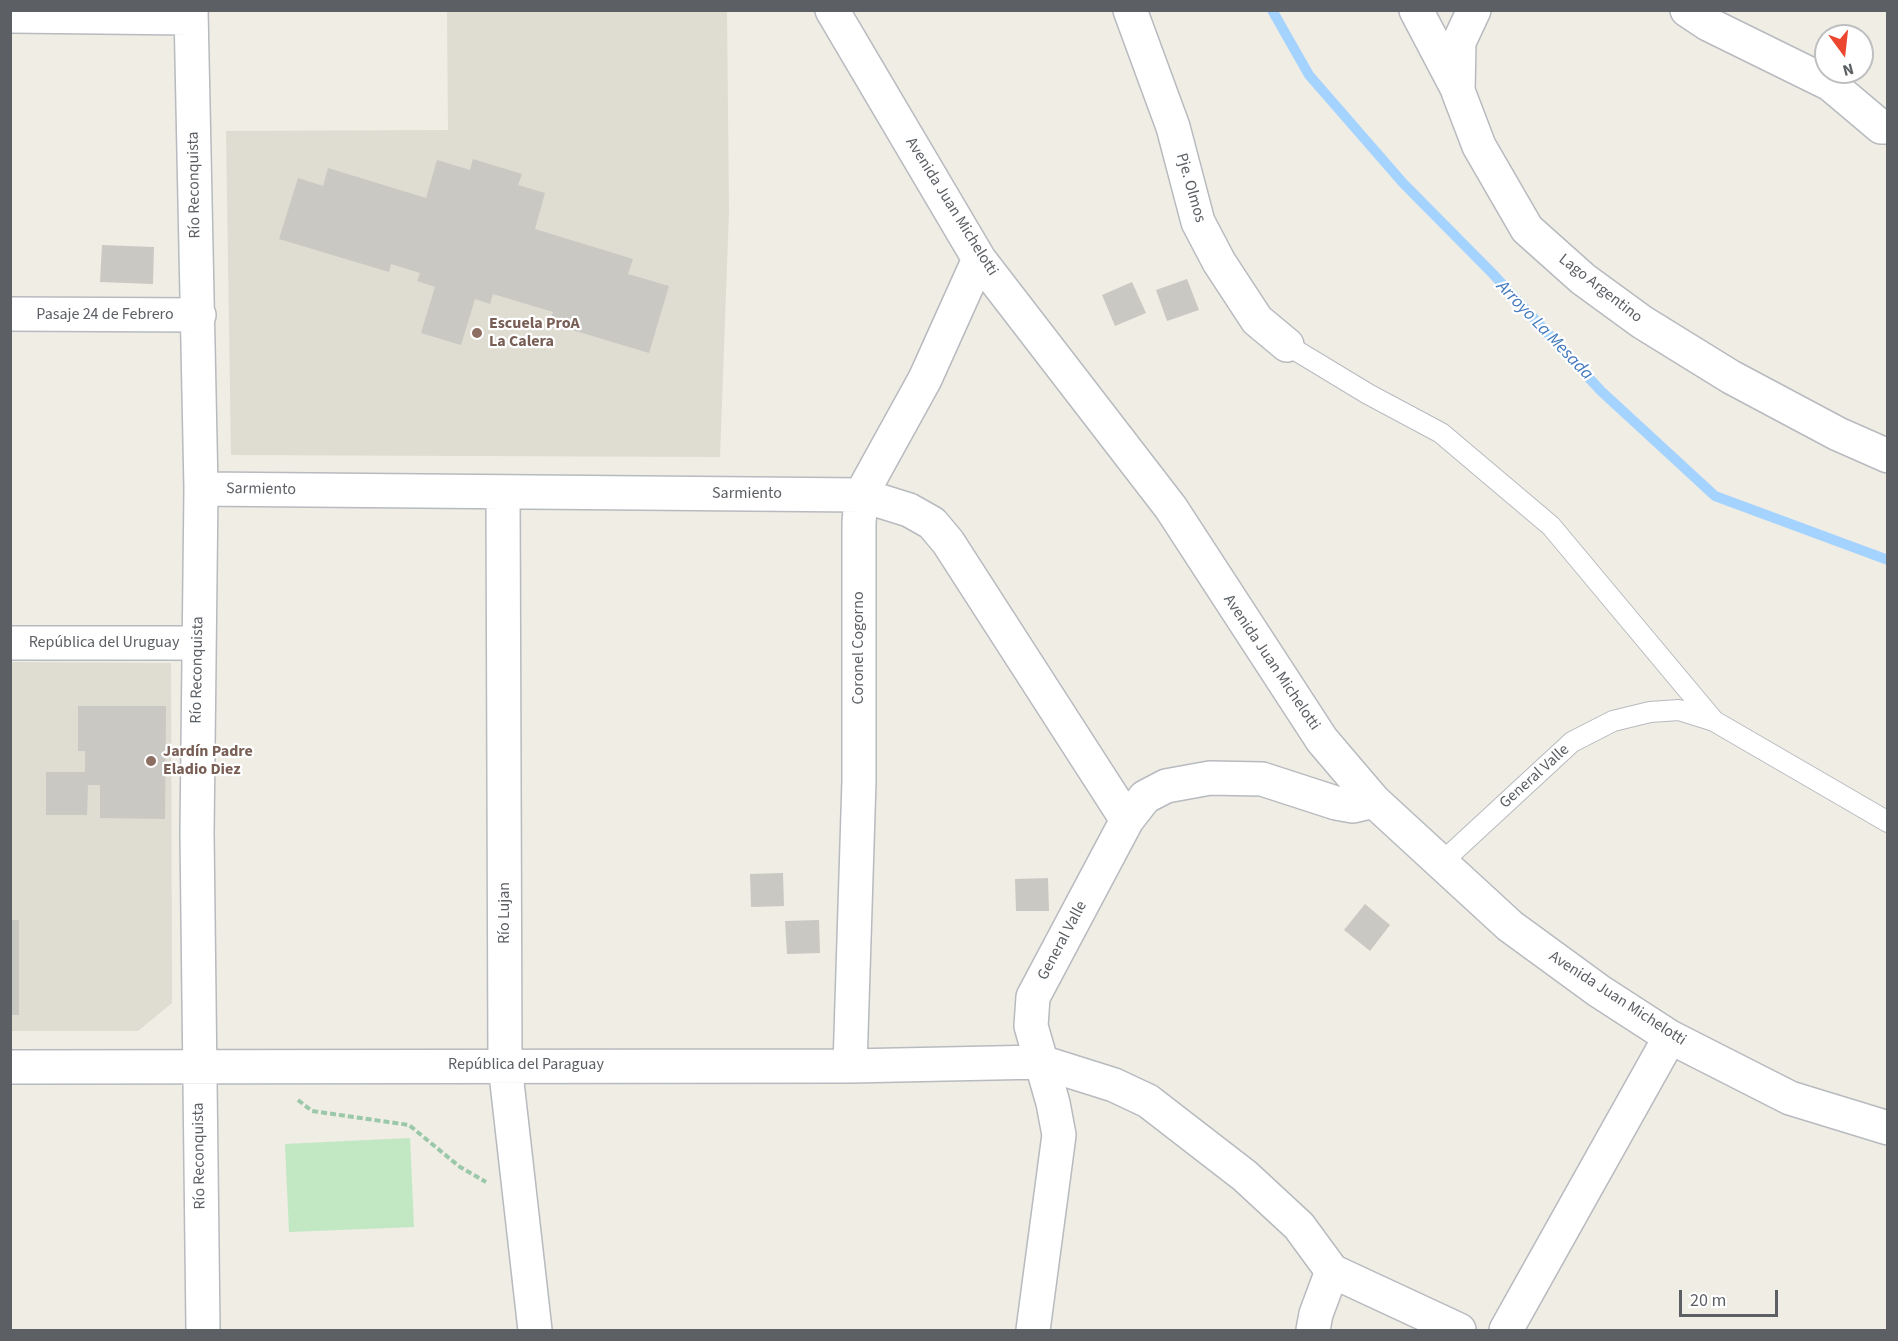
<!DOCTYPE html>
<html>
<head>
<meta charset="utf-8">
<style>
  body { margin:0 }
  #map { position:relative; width:1898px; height:1341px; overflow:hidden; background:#efede4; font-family:"Source Sans 3",sans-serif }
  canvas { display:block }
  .frame { position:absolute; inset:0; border:12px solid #5c6065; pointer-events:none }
  .north { position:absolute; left:1814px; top:24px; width:60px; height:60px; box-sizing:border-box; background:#fff; border:2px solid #bebfc1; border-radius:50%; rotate:165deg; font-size:16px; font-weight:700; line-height:24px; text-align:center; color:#5c6065 }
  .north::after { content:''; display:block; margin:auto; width:21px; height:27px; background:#ec472e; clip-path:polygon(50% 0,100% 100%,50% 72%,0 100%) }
  .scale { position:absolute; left:1679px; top:1290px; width:99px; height:27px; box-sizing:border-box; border:3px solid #5c6065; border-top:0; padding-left:8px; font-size:18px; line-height:21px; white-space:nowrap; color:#5c6065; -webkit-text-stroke:4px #fff; paint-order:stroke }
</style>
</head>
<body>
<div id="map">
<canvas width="1898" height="1341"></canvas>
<div class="frame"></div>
<div class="north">N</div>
<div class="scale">20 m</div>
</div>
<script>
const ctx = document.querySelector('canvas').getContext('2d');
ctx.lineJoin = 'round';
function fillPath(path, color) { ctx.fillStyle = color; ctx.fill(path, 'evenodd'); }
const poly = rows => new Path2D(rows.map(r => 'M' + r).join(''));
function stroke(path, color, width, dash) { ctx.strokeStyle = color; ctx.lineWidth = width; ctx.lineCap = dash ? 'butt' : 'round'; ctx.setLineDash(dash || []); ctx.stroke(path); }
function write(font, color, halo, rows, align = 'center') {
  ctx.font = font + ' "Source Sans 3",sans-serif'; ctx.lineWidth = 4.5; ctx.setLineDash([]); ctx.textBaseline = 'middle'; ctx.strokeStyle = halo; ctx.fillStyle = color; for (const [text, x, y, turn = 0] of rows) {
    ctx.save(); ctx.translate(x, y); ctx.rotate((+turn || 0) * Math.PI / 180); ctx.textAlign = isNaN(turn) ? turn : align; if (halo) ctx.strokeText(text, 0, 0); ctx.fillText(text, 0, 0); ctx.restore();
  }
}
fillPath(poly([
  [447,11,727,11,729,211,720,457,231,455,226,131,448,130],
  [11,662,171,663,172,1003,138,1031,11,1031]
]), '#dfdcd2');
fillPath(poly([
  [410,1138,414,1227,289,1232,285,1144]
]), '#c1e7c3');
stroke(poly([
  [1272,10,1309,75,1403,183,1493,274,1601,391,1715,496,1888,560]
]), '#a5d3ff', 10);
fillPath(poly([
  [473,159,522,174,518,185,545,193,535,229,633,259,628,274,669,286,649,353,549,323,553,312,493,294,490,304,475,299,461,345,421,333,435,287,417,281,420,273,391,264,389,272,279,239,298,178,323,186,328,168,426,198,437,160,470,170],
  [102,245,154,247,153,284,100,282],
  [1187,279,1199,310,1167,321,1156,290],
  [1132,282,1146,313,1115,326,1102,295],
  [78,706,166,706,165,819,100,818,100,785,88,785,87,815,46,815,46,772,85,772,85,751,78,751],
  [783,873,784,906,751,907,750,874],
  [1048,878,1049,911,1016,911,1015,879],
  [1365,904,1390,925,1370,951,1344,930],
  [10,920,19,920,19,1015,10,1015],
  [819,920,820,953,787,954,785,921]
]), '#cac8c2');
const lane = poly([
  [1287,345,1368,394,1441,433,1551,526,1714,721,1888,822],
  [1441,863,1572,742,1613,721,1650,712,1679,710,1714,721]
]);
const street = poly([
  [191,10,201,489,197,833,203,1330],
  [832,10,979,259,1171,508,1322,740,1374,801,1510,926,1599,991,1670,1037,1790,1098,1888,1128],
  [1130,10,1173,127,1198,222,1219,262,1257,320,1287,345],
  [1416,10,1456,86],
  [1474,10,1459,42,1458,91,1479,146,1527,229,1583,279,1642,322,1731,377,1838,434,1888,456],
  [1687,10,1708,24,1830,84,1881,127,1888,127],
  [10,16,191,18],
  [10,314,199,315],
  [201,489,861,495,909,510,932,523,948,542,1127,820],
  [503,493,505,1065,535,1330],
  [10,643,198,643],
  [850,1066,859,781,859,523,861,495,925,379,979,259],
  [10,1067,850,1066,1041,1062,1114,1085,1148,1101,1245,1176,1299,1226,1332,1271,1459,1330],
  [1033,1330,1059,1135,1053,1103,1031,1026,1033,997,1127,820,1145,797,1166,786,1210,778,1262,779,1336,803,1353,806,1374,801],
  [1313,1330,1316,1314,1332,1271],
  [1506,1330,1670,1037]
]);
stroke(lane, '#b7babf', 22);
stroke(street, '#b7babf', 36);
stroke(poly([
  [298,1100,312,1111,409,1125,460,1167,486,1182]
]), '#9ac8a9', 4, [6, 3]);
stroke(lane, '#fff', 20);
stroke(street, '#fff', 33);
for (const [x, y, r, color] of [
  [477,333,6,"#8d6e63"],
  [151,761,6,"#8d6e63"]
]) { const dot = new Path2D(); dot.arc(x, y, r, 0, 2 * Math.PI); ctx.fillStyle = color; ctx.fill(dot); stroke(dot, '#fff', 2); }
write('16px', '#5c6065', '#fff', [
  ["Río Reconquista",195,185,-91],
  ["Pje. Olmos",1190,188,74],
  ["Avenida Juan Michelotti",951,207,58],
  ["Lago Argentino",1600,289,38],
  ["Pasaje 24 de Febrero",105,315],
  ["Sarmiento",261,490,1],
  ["Sarmiento",747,494],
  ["República del Uruguay",104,643],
  ["Coronel Cogorno",859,648,-90],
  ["Avenida Juan Michelotti",1271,663,56],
  ["Río Reconquista",198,670,-89],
  ["General Valle",1535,777,-42],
  ["Río Lujan",505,913,-90],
  ["General Valle",1063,941,-62],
  ["Avenida Juan Michelotti",1617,999,33],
  ["República del Paraguay",526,1065],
  ["Río Reconquista",200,1156,-91]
]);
write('bold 16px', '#785e54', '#fff', [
  ["Escuela ProA",489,324],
  ["La Calera",489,342],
  ["Jardín Padre",163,752],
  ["Eladio Diez",163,770]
], 'left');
write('italic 18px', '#4177bc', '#fff', [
  ["Arroyo La Mesada",1544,331,46]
]);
</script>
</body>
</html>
